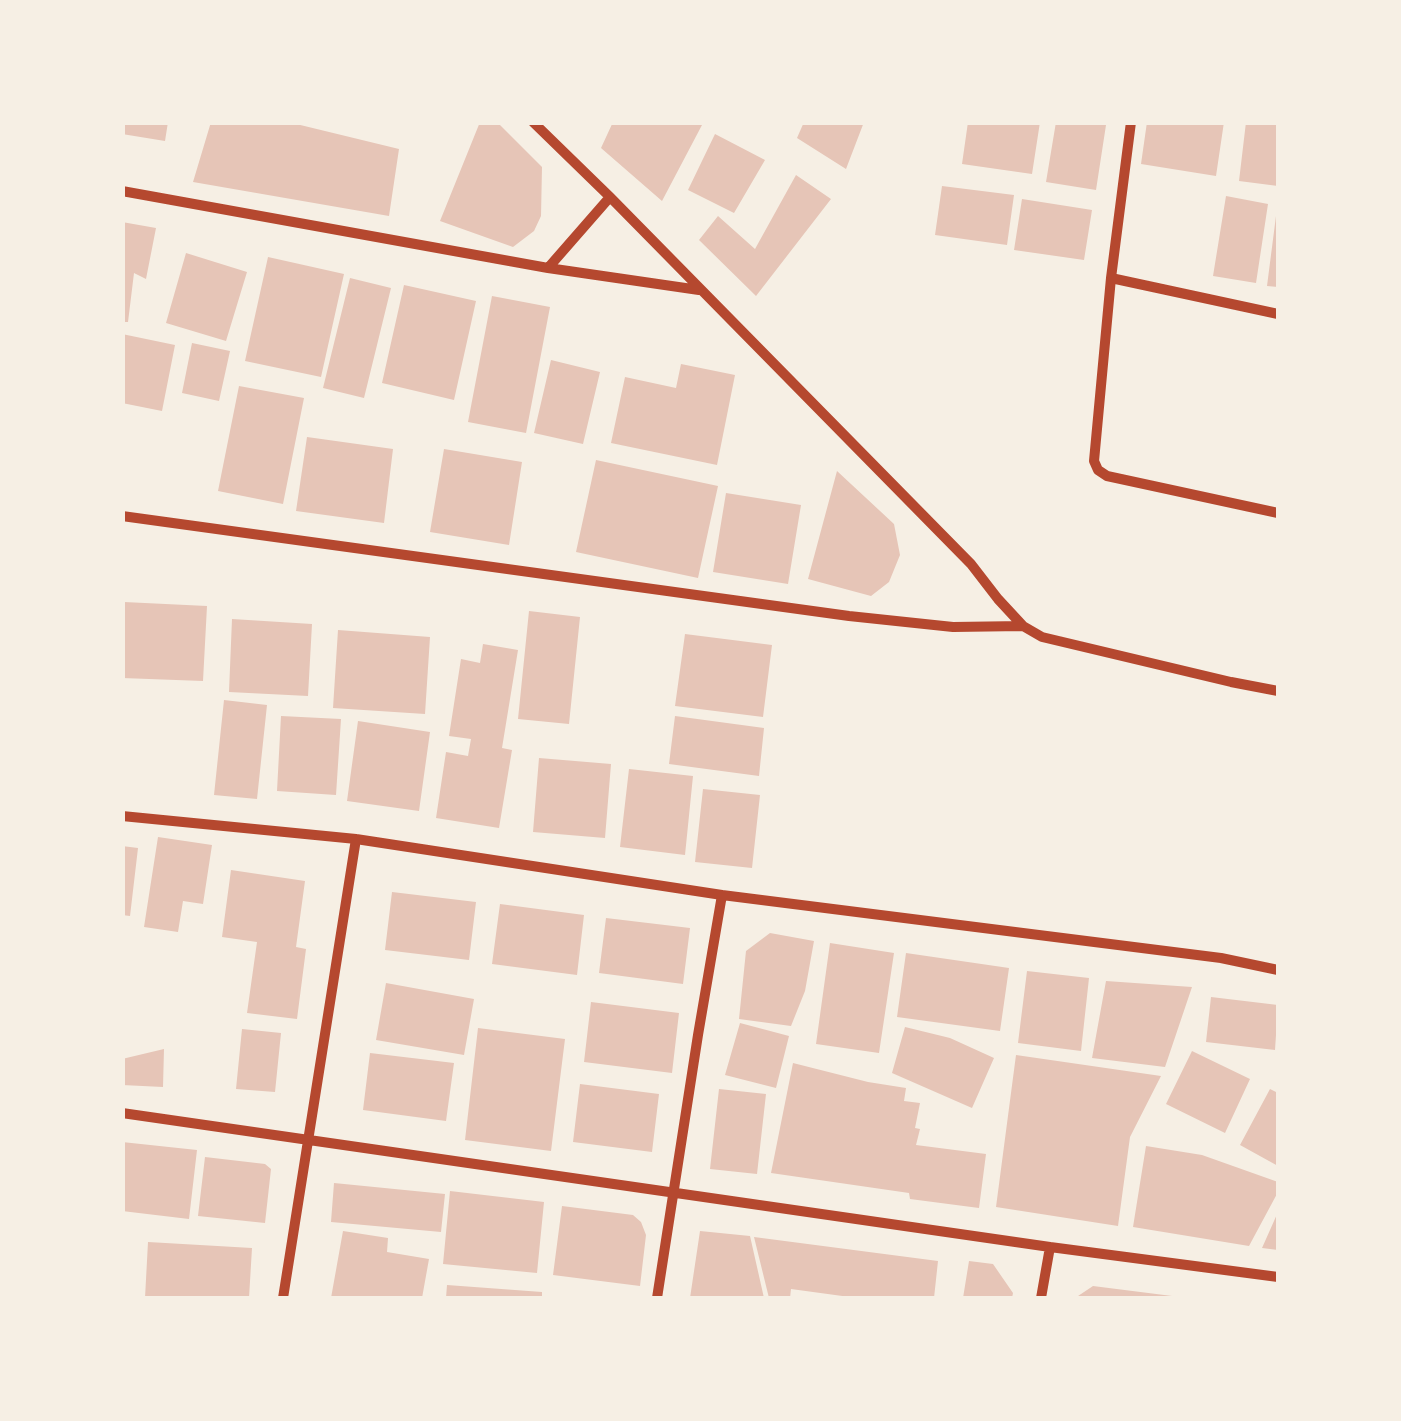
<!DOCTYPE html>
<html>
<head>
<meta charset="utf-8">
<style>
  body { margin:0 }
  #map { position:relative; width:1401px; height:1421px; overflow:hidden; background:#f6efe4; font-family:Ubuntu,sans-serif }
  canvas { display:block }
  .frame { position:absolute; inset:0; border:125px solid #f6efe4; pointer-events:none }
</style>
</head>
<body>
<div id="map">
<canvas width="1401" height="1421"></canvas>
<div class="frame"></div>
</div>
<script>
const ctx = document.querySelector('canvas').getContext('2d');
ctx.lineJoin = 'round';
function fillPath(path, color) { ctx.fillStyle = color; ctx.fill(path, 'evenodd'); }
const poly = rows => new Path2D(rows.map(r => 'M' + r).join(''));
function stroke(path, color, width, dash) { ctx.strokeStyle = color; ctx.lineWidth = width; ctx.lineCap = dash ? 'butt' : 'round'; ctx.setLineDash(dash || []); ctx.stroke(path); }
fillPath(poly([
  [122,122,168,122,165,141,122,134],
  [211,122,288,122,399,149,389,216,193,182],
  [480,122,497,122,542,167,541,216,534,231,513,247,440,221],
  [613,122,699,122,702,125,662,201,601,148],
  [804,122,864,122,846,169,797,138],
  [968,122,1040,122,1032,174,962,164],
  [1056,122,1088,122,1106,125,1096,190,1046,182],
  [1147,122,1224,122,1216,176,1141,164],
  [1246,122,1278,122,1278,186,1239,181],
  [715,134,765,160,734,213,688,190],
  [796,175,831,199,756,296,699,240,718,216,755,249],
  [942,186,1014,195,1007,245,935,235],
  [1226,196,1268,204,1256,283,1213,276],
  [1022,199,1092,210,1084,260,1014,250],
  [1276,216,1278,216,1278,287,1267,286],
  [122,222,156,228,146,279,134,273,128,322,122,322],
  [186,253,247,272,226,341,166,323],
  [268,257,344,274,321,377,245,361],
  [350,278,391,288,364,398,323,388],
  [404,285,476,301,454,400,382,383],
  [492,296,550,307,526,433,468,422],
  [122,334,175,345,162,411,122,403],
  [192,343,230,351,219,401,182,393],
  [551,360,600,372,583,444,534,433],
  [681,364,735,375,717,465,611,443,625,377,676,388],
  [239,386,304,398,283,504,218,491],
  [307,437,393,449,384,523,296,511],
  [444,449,522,462,509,545,430,532],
  [596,460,718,486,698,578,576,552],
  [837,471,894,524,900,555,889,582,871,596,808,579],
  [726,493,801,505,788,584,713,572],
  [124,602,207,606,203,681,122,678],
  [529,611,580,617,569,724,518,719],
  [232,619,312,624,308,696,229,692],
  [338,630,430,637,425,714,333,708],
  [685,634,772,645,763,717,675,706],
  [483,644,518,650,502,748,512,750,499,828,436,818,446,752,468,756,471,739,449,736,461,659,480,663],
  [224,700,267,705,257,799,214,795],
  [281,716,341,719,336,795,277,791],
  [675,716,764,728,759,776,669,764],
  [358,721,430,732,419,811,347,801],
  [539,758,611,764,605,838,533,832],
  [629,769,693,776,685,855,620,847],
  [703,789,760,795,752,868,695,862],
  [158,837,212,845,203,904,183,901,178,932,144,927],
  [122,846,138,848,130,916,122,915],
  [231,870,305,881,296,947,306,949,297,1019,247,1013,257,942,222,937],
  [392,892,476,902,469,960,385,950],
  [500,904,584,915,577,975,492,964],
  [606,918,690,928,683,984,599,973],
  [770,933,814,941,805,991,791,1026,739,1019,746,951],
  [830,943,894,953,879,1053,816,1044],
  [906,953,1009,968,1000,1031,897,1017],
  [1027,971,1089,978,1081,1051,1018,1043],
  [1106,981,1192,987,1165,1067,1092,1058],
  [386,983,474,999,464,1055,376,1040],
  [1211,997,1278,1005,1275,1050,1206,1042],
  [591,1002,679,1013,672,1073,584,1062],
  [740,1023,789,1036,776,1088,725,1075],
  [905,1027,950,1038,994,1058,972,1108,892,1073],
  [478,1028,565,1039,551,1151,465,1140],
  [242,1029,281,1033,275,1092,236,1089],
  [164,1049,163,1087,122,1085,122,1059],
  [1192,1051,1250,1079,1225,1133,1166,1104],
  [370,1053,454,1063,446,1121,363,1110],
  [1016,1055,1161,1076,1130,1137,1118,1226,996,1207],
  [793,1063,868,1082,906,1088,904,1101,920,1103,915,1128,920,1129,916,1145,986,1154,979,1208,910,1199,909,1193,771,1173],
  [580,1084,659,1094,652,1152,573,1142],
  [719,1089,766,1094,757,1174,710,1169],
  [1270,1089,1278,1093,1278,1166,1240,1145],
  [122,1142,197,1150,189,1219,122,1211],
  [1146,1146,1202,1155,1278,1182,1278,1192,1249,1246,1133,1227],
  [205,1157,265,1164,271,1169,265,1223,198,1216],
  [334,1183,445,1194,441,1232,331,1222],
  [450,1191,544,1202,537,1273,443,1264],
  [562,1206,633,1215,641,1222,646,1235,640,1286,553,1275],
  [1278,1212,1278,1250,1262,1248],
  [343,1231,388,1238,387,1252,429,1259,422,1298,331,1298],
  [700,1231,750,1236,764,1298,690,1298],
  [754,1237,938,1261,934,1298,857,1298,791,1289,790,1298,769,1298],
  [148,1242,252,1248,249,1298,145,1298],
  [969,1261,993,1264,1013,1293,1012,1298,963,1298],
  [447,1285,542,1292,542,1298,446,1298],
  [1093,1286,1172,1296,1172,1298,1075,1298]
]), '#e6c5b7');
stroke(poly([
  [533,122,610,197,971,564,998,599,1023,626],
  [1131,122,1111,278,1094,461,1098,470,1107,476,1278,513],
  [122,191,548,268,699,290],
  [548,268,610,197],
  [1111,278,1278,314],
  [122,516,849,616,953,627,1023,626,1042,637,1231,682,1278,691],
  [122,816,356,839,722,895,1221,958,1278,970],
  [122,1113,1050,1247,1278,1277],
  [283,1298,356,839],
  [657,1298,698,1035,722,895],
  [1041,1298,1050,1247]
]), '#b5482f', 10);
</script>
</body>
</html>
